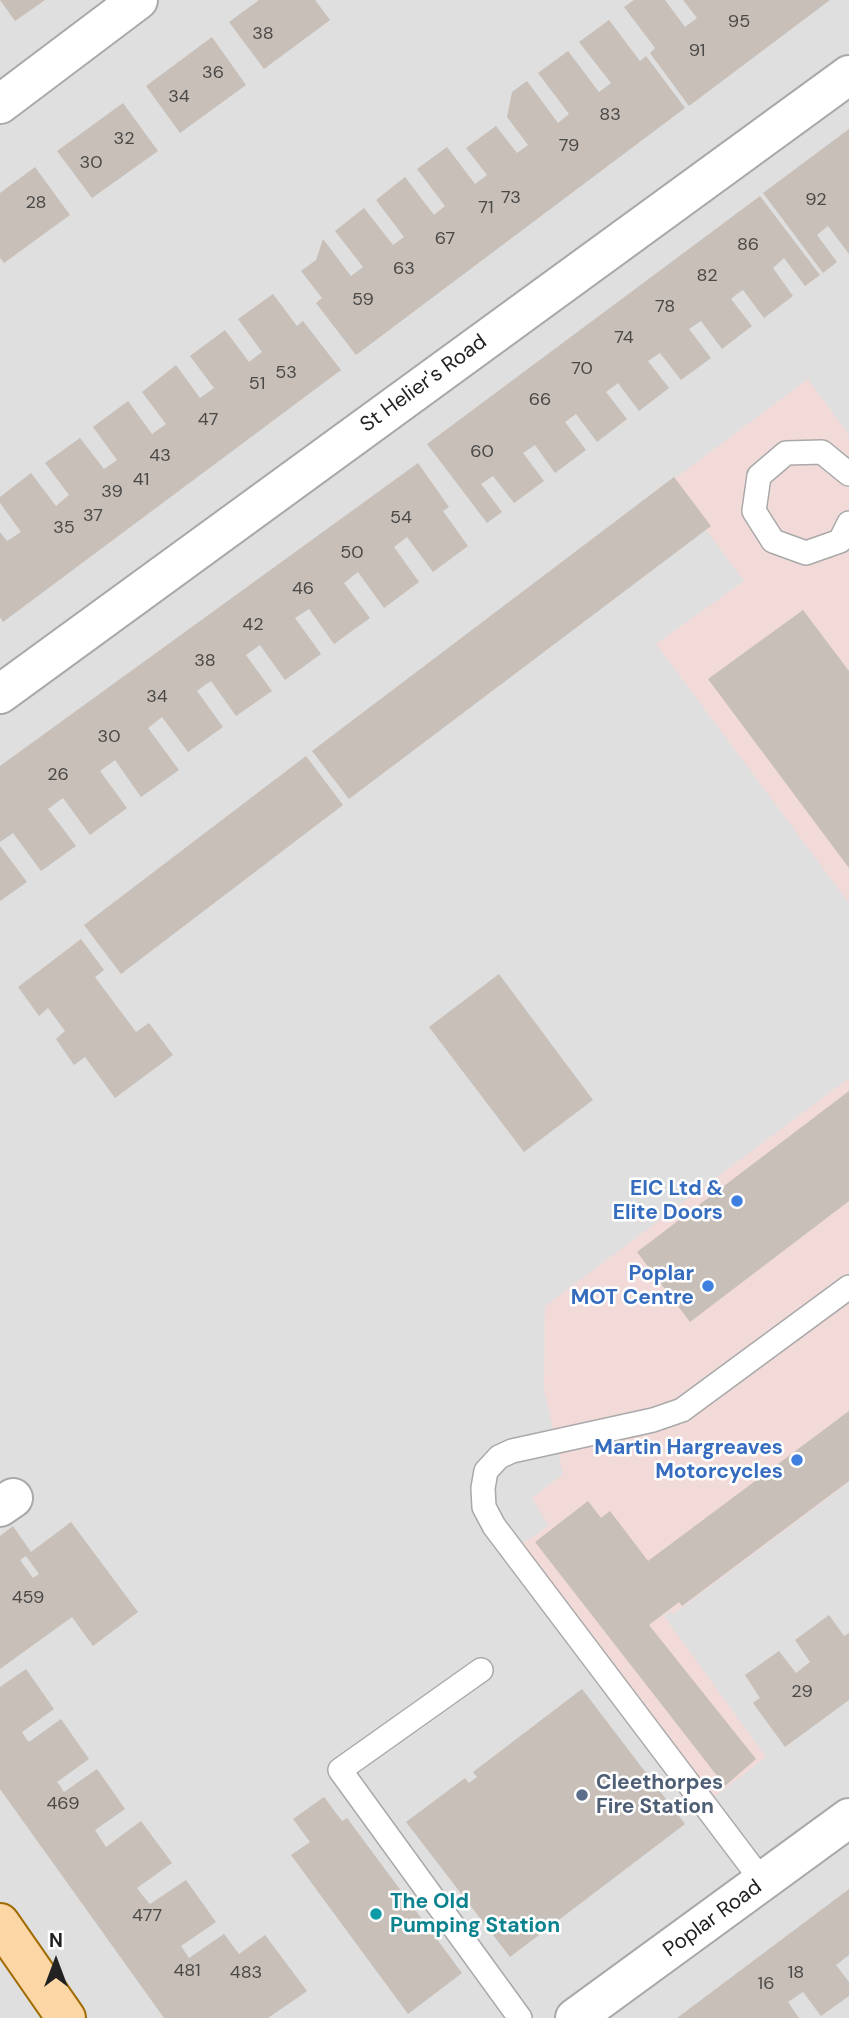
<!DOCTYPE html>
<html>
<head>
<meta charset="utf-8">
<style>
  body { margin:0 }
  #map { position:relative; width:849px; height:2018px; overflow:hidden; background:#f2efe9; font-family:"DM Sans",sans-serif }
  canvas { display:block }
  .north { position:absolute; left:21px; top:1927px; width:70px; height:70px; -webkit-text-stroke:5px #fff; paint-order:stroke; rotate:0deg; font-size:19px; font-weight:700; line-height:28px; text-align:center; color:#222 }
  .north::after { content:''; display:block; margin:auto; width:24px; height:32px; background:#222; clip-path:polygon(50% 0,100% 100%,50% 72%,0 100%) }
</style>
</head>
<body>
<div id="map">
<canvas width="849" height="2018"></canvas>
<div class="north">N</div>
</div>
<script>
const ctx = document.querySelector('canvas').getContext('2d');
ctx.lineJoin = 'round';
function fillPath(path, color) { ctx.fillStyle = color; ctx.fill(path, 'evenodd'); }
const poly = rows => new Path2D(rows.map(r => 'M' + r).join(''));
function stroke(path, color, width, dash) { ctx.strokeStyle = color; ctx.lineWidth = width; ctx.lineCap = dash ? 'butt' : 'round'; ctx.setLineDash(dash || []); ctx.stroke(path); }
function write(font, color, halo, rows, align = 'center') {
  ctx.font = font + ' "DM Sans",sans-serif'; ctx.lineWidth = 5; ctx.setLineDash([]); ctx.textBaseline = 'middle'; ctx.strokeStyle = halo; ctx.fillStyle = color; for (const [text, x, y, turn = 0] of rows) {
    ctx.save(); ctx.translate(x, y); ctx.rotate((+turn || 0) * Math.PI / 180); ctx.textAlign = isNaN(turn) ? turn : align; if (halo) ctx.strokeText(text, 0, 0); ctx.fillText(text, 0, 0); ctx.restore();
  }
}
fillPath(poly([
  [0,0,849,0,849,2018,0,2018]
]), '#e0dfdf');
fillPath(poly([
  [808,379,849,435,849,903,656,644,744,581,670,482],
  [849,1078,849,1482,673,1614,670,1611,664,1616,766,1757,714,1797,520,1545,549,1526,532,1498,563,1474,544,1389,545,1306]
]), '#f2dad9');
fillPath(poly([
  [0,0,45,0,15,21],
  [259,0,315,0,330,20,264,69,229,22],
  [634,0,665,0,685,27,697,18,683,0,830,0,689,106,650,53,655,48,624,7],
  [609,20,640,61,646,56,685,108,356,355,316,303,322,298,301,271,316,260,323,239,351,276,363,267,335,231,364,208,393,245,404,237,376,200,405,177,434,215,445,206,417,169,447,147,475,184,487,175,466,148,496,126,517,153,528,145,507,117,512,92,527,81,558,123,569,114,538,73,568,51,599,92,611,83,579,42],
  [212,37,246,85,180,133,146,86],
  [123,103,158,151,92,198,57,151],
  [849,129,849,254,828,226,823,230,817,235,837,262,823,273,763,193],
  [35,167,70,215,4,263,0,258,0,193],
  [760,196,820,275,805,286,784,258,773,268,793,296,764,318,743,290,737,294,731,299,752,326,722,349,701,321,689,329,711,358,681,380,660,353,648,361,669,388,639,411,618,383,606,392,627,419,597,442,576,414,565,422,586,450,555,473,535,445,523,453,544,481,514,503,493,476,481,484,502,512,487,523,427,444],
  [273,294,297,326,303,321,341,370,3,622,0,617,0,532,7,541,21,532,0,503,0,497,31,473,56,506,69,495,45,463,80,438,104,469,117,460,93,427,128,401,152,434,166,424,142,392,176,365,200,398,214,388,190,356,225,330,249,362,262,352,238,319],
  [418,463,449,507,443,511,468,546,433,572,407,537,394,547,419,582,384,608,358,572,344,583,370,618,334,644,309,609,295,618,321,654,285,680,260,645,246,655,272,691,236,716,211,681,205,685,197,691,223,727,188,752,162,717,148,728,179,770,141,797,115,760,100,771,127,808,90,835,63,798,56,803,48,809,76,846,41,871,13,833,0,842,0,766],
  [674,477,711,526,349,799,312,751],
  [803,610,849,671,849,868,708,679],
  [306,756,343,805,121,974,84,925],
  [0,846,27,882,0,901],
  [81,939,104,970,95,977,136,1032,149,1023,173,1055,115,1098,85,1057,74,1065,56,1039,65,1031,48,1008,39,1016,18,987],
  [499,974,593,1100,524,1152,429,1027],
  [849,1091,849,1201,690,1322,637,1252],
  [849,1411,849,1481,682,1606,679,1602,649,1625,756,1759,725,1786,535,1542,588,1501,601,1518,610,1511,648,1561],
  [71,1522,138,1612,93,1646,72,1617,0,1669,0,1536,13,1526,31,1552],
  [26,1556,39,1574,33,1578,20,1560],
  [829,1615,844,1636,849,1633,849,1700,785,1747,753,1703,760,1698,745,1675,779,1651,796,1673,810,1662,795,1640],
  [26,1669,54,1709,22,1732,25,1737,29,1742,61,1719,89,1759,57,1782,61,1787,64,1792,97,1769,125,1809,95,1830,106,1847,141,1821,172,1863,137,1888,143,1896,150,1904,186,1880,216,1922,181,1946,189,1958,224,1934,239,1954,265,1935,307,1991,268,2018,164,2018,0,1789,0,1687],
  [582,1689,685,1824,510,1957,406,1822,465,1778,469,1783,477,1777,473,1772],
  [324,1797,342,1821,347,1818,462,1973,408,2014,291,1855,310,1842,293,1819],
  [849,1889,849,1955,836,1965,849,1982,849,1996,821,2016,803,1992,788,2002,799,2018,677,2018]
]), '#c7bfb8');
const lane = poly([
  [849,474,822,452,786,453,759,476,754,511,773,541,806,553,840,541,849,523],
  [481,1670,340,1770,520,2018],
  [763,1882,494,1526,484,1507,483,1488,486,1471,499,1457,512,1451,653,1420,682,1410,849,1287]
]);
const street = poly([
  [0,104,138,0],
  [0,694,849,75],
  [0,1507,13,1498],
  [575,2018,849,1818]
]);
const primary = poly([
  [0,1923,66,2018]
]);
stroke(lane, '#a9a9a9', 26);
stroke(street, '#a9a9a9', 42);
stroke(primary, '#a06b00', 42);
stroke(lane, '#fff', 23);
stroke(street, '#fff', 38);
stroke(primary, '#fcd6a4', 38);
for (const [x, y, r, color] of [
  [737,1201,7,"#3f7fe0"],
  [708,1286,7,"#3f7fe0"],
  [797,1460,7,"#3f7fe0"],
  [582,1795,7,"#5c6f8a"],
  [376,1914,7,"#0f9aa8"]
]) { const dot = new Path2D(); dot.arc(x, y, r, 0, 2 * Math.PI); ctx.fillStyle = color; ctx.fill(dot); stroke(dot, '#fff', 2.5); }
write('18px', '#4b4948', null, [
  ["95",739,22],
  ["38",263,34],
  ["91",697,51],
  ["36",213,73],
  ["34",179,97],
  ["83",610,115],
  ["32",124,139],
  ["79",569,146],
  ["30",91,163],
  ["73",511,198],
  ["92",816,200],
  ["28",36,203],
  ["71",486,208],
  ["67",445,239],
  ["86",748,245],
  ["63",404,269],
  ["82",707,276],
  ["59",363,300],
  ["78",665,307],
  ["74",624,338],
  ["70",582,369],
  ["53",286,373],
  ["51",257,384],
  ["66",540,400],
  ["47",208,420],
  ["60",482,452],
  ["43",160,456],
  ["41",141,480],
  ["39",112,492],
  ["37",93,516],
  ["54",401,518],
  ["35",64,528],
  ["50",352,553],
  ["46",303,589],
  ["42",253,625],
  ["38",205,661],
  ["34",157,697],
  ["30",109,737],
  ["26",58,775],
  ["459",28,1598],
  ["29",802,1692],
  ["469",63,1804],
  ["477",147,1916],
  ["481",187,1971],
  ["483",246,1973],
  ["18",796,1973],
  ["16",766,1984]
]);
write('21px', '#222', '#fff', [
  ["St Helier's Road",424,384,-36],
  ["Poplar Road",713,1919,-36]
]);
write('bold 21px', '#366cbe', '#fff', [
  ["EIC Ltd &",723,1189],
  ["Elite Doors",723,1213],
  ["Poplar",694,1274],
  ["MOT Centre",694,1298],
  ["Martin Hargreaves",783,1448],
  ["Motorcycles",783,1472]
], 'right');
write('bold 21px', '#4e5e75', '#fff', [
  ["Cleethorpes",596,1783],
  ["Fire Station",596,1807]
], 'left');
write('bold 21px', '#0d838f', '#fff', [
  ["The Old",390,1902],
  ["Pumping Station",390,1926]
], 'left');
</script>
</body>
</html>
